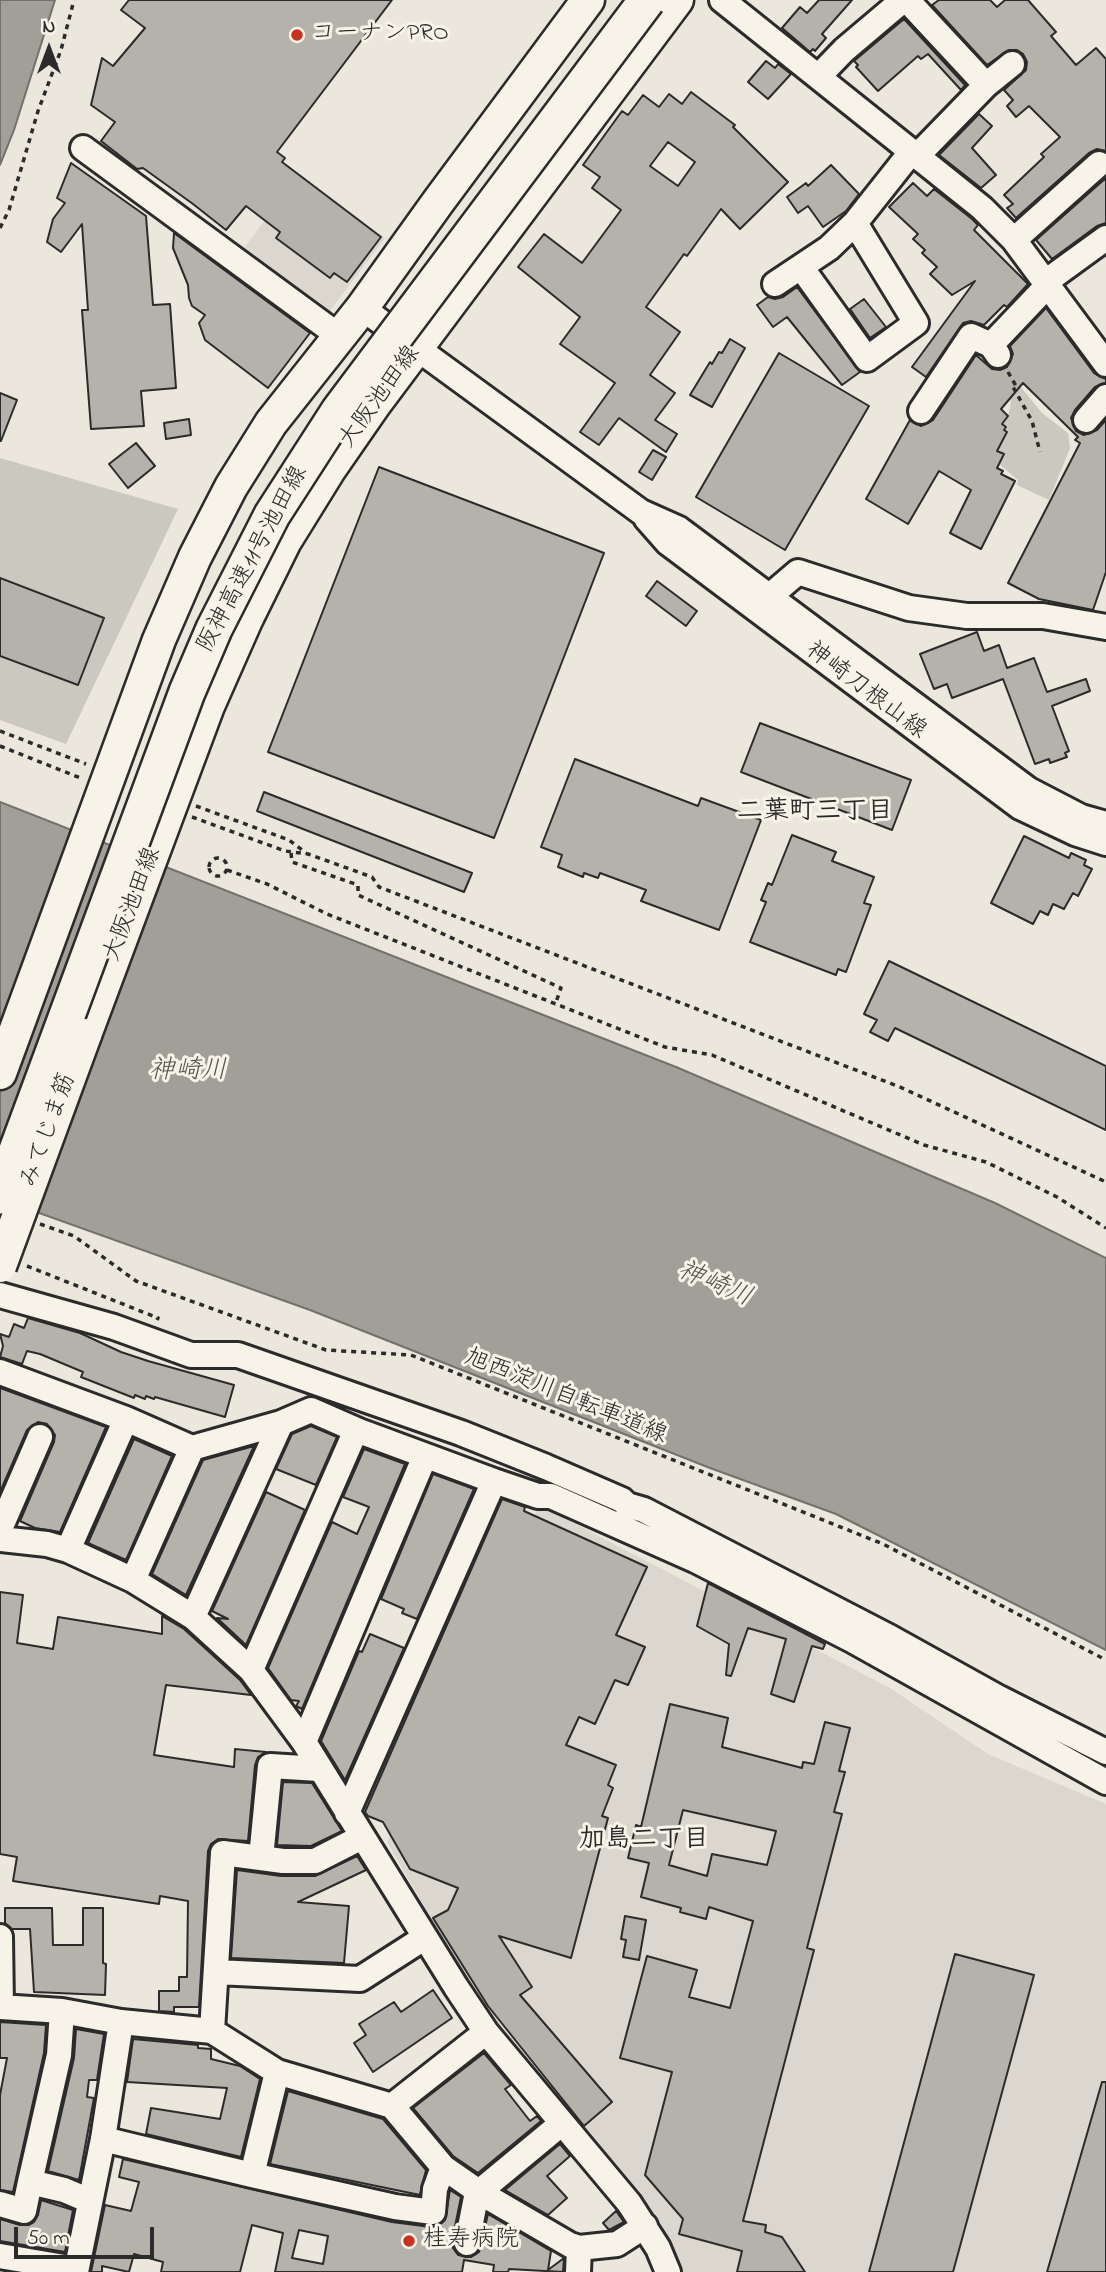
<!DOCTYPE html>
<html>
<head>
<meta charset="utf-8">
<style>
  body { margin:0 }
  #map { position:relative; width:1106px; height:2272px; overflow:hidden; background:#ebe7dd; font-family:"Indie Flower",sans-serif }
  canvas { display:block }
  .north { position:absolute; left:14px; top:14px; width:70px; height:70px; -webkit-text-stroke:5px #f7f3e8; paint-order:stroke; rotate:0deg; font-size:19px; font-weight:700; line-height:28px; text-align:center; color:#2b2b2b }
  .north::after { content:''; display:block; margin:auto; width:24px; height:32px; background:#2b2b2b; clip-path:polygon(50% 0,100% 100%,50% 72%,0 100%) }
  .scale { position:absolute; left:14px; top:2227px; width:140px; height:32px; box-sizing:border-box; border:4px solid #2b2b2b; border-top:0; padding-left:9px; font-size:21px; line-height:24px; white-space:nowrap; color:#2b2b2b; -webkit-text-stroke:5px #f7f3e8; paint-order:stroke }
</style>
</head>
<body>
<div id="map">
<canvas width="1106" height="2272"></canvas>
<div class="north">N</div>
<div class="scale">50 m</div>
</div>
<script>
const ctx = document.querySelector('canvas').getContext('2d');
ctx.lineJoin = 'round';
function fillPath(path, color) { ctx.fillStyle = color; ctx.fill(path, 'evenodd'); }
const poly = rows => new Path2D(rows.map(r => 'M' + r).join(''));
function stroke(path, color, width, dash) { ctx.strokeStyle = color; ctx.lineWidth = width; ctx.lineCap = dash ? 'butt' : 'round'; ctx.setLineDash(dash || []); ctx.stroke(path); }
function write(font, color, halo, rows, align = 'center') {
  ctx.font = font + ' "Indie Flower","Klee One",sans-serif'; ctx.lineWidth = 6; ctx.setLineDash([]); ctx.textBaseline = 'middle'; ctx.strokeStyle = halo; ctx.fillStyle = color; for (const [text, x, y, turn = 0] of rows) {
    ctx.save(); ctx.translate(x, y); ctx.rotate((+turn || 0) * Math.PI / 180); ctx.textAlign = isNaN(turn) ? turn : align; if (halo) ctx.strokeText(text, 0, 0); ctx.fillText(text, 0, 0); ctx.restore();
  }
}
fillPath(poly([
  [300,174,385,238,326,316,241,252],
  [539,1505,890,1688,988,1754,1106,1804,1106,2272,683,2272,662,2225,476,1997,387,1842]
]), '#dbd7ce');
fillPath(poly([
  [1019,385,1042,413,1068,433,1070,448,1049,500,1017,485,1018,480,999,464,1004,454,998,450,1008,432,1005,430,1007,427,1003,424,1008,416,1011,402,1006,390],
  [0,458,178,509,66,744,0,720]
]), '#cbc8bf');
const water = poly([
  [0,0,55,0,14,130,0,165,0,0],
  [0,802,676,1067,995,1203,1106,1258,1106,1650,836,1514,710,1468,310,1310,0,1199,0,802]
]);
fillPath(water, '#a29f98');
stroke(water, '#72716c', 2);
const building = poly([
  [129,0,392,0,277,152,285,158,282,162,381,237,347,282,334,273,330,278,276,238,280,232,246,206,226,230,193,204,143,168,137,169,101,141,115,122,91,105,102,58,113,66,145,28,121,10,129,0],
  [819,0,852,0,822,34,826,38,815,51,813,49,810,52,782,28,800,7,807,13,819,0],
  [939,0,990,0,997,7,1005,0,1028,0,1056,32,1051,36,1076,65,1096,48,1106,59,1106,151,1097,149,1089,153,1016,218,1007,208,1013,204,1004,195,1044,157,1041,154,1060,137,1029,106,1016,117,1007,106,1013,100,1004,90,1026,70,1027,62,1023,54,1017,50,1009,50,987,65,932,5,939,0],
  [904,19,965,85,961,90,928,54,921,59,918,56,878,91,856,67,858,65,854,61,904,19],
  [766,61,775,68,778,64,791,74,768,99,748,82,766,61],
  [691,92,735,125,733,127,788,182,740,229,721,209,687,256,684,254,646,307,680,332,650,375,675,393,655,420,677,434,666,452,619,418,599,445,580,432,615,383,560,344,580,317,518,267,544,234,582,263,621,210,592,188,600,177,583,165,622,111,628,115,643,95,659,107,669,94,682,104,691,92],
  [668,142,695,162,678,186,650,166,668,142],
  [979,114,992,126,972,148,996,175,981,188,939,155,979,114],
  [71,163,146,216,153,305,170,304,176,388,141,391,144,426,91,429,82,310,88,310,82,224,61,252,47,242,53,219,65,203,57,198,71,163],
  [831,165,859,194,846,211,823,227,808,206,798,213,787,197,806,183,808,186,831,165],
  [1106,178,1106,223,1097,226,1052,259,1036,240,1106,178],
  [913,183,927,196,934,189,972,219,978,225,974,230,1028,284,1007,307,1004,305,984,325,971,321,963,323,926,377,912,367,975,281,952,295,930,274,937,267,922,253,925,250,913,239,918,234,889,207,913,183],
  [174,233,310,333,268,388,205,340,199,323,205,315,192,306,189,298,188,285,173,248,174,233],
  [797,287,860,372,842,385,787,317,773,327,757,305,768,297,775,299,783,297,797,287],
  [864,299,886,327,870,338,850,309,864,299],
  [1046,308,1094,373,1106,379,1106,383,1095,387,1075,410,1071,418,1076,431,1084,435,1097,430,1106,420,1106,572,1093,610,1039,599,1008,583,1080,443,1075,440,1078,437,1023,383,1001,409,1008,416,1002,424,1006,427,1004,430,1007,432,997,451,1004,454,997,468,1003,471,1001,474,1015,481,981,549,950,533,971,490,939,471,908,524,866,499,910,420,921,426,933,420,976,355,992,369,1000,370,1007,367,1013,354,1010,346,1046,308],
  [730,339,745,348,712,407,690,395,710,362,712,364,719,352,722,353,730,339],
  [779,353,869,406,785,550,696,497,779,353],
  [0,393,17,400,1,441,0,441,0,393],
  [189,419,191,435,166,439,164,423,189,419],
  [136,443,155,466,128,488,109,464,136,443],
  [653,450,666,457,652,480,639,472,653,450],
  [379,467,604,553,494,838,268,752,379,467],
  [0,578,104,618,78,685,0,656,0,578],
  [657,581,697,611,686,626,646,596,657,581],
  [977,632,984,651,999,645,1007,668,1034,658,1047,692,1086,679,1090,691,1052,706,1069,751,1065,753,1067,757,1050,763,1049,759,1035,764,1003,679,952,698,947,684,934,689,920,654,977,632],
  [760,723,911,780,892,830,741,772,760,723],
  [575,759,698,806,701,798,761,820,719,930,641,901,646,890,600,873,598,878,584,873,583,877,558,867,562,855,541,847,575,759],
  [264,792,472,873,464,892,257,811,264,792],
  [792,835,836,852,832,861,874,877,864,903,871,905,846,972,838,969,836,975,750,942,766,902,761,900,768,883,772,885,792,835],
  [1024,836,1069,858,1071,853,1086,860,1084,865,1092,869,1078,896,1073,893,1064,909,1053,904,1048,915,1040,911,1033,924,991,903,1024,836],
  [889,961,1106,1066,1106,1130,895,1028,888,1041,870,1032,877,1020,864,1014,889,961],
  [28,1318,80,1333,121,1352,148,1361,234,1385,225,1417,155,1397,154,1399,146,1396,145,1399,135,1395,134,1398,81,1377,83,1372,40,1354,27,1351,22,1364,0,1357,3,1346,0,1334,9,1337,14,1324,24,1328,28,1318],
  [0,1388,106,1427,60,1532,35,1528,20,1521,54,1442,55,1435,47,1424,38,1422,27,1430,0,1492,0,1388],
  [311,1426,337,1437,316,1485,276,1469,292,1434,311,1426],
  [134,1439,172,1456,126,1560,88,1543,134,1439],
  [254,1446,186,1595,152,1574,203,1460,254,1446],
  [364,1449,405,1464,302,1709,296,1706,299,1701,291,1700,268,1668,332,1522,357,1534,369,1507,343,1497,364,1449],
  [433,1474,474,1489,417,1619,402,1613,404,1609,381,1599,433,1474],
  [266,1492,305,1510,246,1645,217,1618,228,1619,212,1611,266,1492],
  [502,1499,525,1507,524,1511,647,1567,616,1635,645,1647,628,1685,615,1680,595,1724,579,1717,566,1745,616,1765,608,1785,613,1788,602,1816,608,1818,571,1958,499,1936,532,1987,520,1995,612,2102,584,2126,488,2006,433,1918,448,1910,458,1888,410,1869,383,1822,368,1816,365,1812,502,1499],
  [708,1583,825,1644,823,1649,812,1646,794,1702,771,1694,786,1639,748,1628,731,1676,726,1675,729,1644,697,1626,708,1583],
  [0,1592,23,1595,17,1643,53,1649,58,1617,162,1634,162,1616,184,1629,240,1680,251,1695,166,1685,154,1755,234,1767,235,1749,266,1752,258,1757,255,1765,248,1841,218,1839,211,1844,208,1851,199,2007,174,2007,174,2012,159,2011,159,1991,179,1991,179,1977,187,1977,188,1901,160,1896,159,1904,13,1881,17,1857,0,1854,0,1592],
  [370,1634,404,1648,345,1780,321,1741,359,1651,362,1652,370,1634],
  [670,1704,728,1718,722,1747,802,1768,803,1762,814,1764,825,1722,850,1728,839,1771,845,1772,834,1812,842,1814,807,1948,814,1950,743,2221,766,2225,765,2232,782,2237,805,2272,737,2272,742,2251,679,2234,683,2219,645,2175,672,2072,620,2058,647,1956,697,1970,689,1997,730,2008,753,1921,709,1907,706,1919,680,1912,681,1908,641,1897,649,1863,628,1858,636,1825,641,1827,670,1704],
  [683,1810,776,1831,767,1865,712,1854,707,1876,669,1865,683,1810],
  [283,1782,312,1783,342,1831,311,1846,277,1845,283,1782],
  [357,1856,366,1870,298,1902,349,1906,344,1963,231,1958,237,1870,281,1876,315,1876,357,1856],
  [5,1908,52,1908,53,1945,83,1945,83,1908,103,1908,103,1963,106,1964,105,1995,34,1992,30,1929,12,1929,5,1923,5,1908],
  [625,1916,646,1920,639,1960,623,1957,626,1940,621,1939,625,1916],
  [955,1954,1034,1975,953,2272,869,2272,955,1954],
  [433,1990,452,2018,373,2072,354,2043,366,2035,359,2024,394,2002,401,2012,433,1990],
  [0,2022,46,2025,44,2053,13,2192,0,2190,0,2095,7,2058,0,2058,0,2022],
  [76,2029,104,2034,97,2080,89,2080,87,2097,94,2098,79,2180,48,2171,74,2058,76,2029],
  [133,2039,198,2045,198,2048,211,2049,211,2059,240,2066,260,2079,241,2157,146,2134,151,2108,220,2119,227,2088,127,2082,133,2039],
  [484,2053,511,2085,505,2089,530,2121,537,2116,541,2121,478,2173,453,2156,413,2108,484,2053],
  [1102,2082,1106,2082,1106,2272,1047,2272,1102,2082],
  [288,2091,383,2119,426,2170,420,2195,270,2164,288,2091],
  [560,2144,570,2156,547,2176,567,2198,548,2215,505,2190,560,2144],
  [123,2159,392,2222,431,2227,439,2225,445,2220,450,2190,461,2197,452,2241,453,2248,458,2255,471,2257,479,2252,488,2214,551,2251,548,2270,564,2258,563,2272,509,2269,508,2272,493,2272,494,2265,464,2260,462,2272,275,2272,283,2233,252,2225,240,2272,161,2272,163,2262,134,2254,129,2272,102,2266,102,2272,91,2272,105,2205,131,2211,139,2182,119,2177,123,2159],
  [299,2230,328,2236,323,2264,292,2258,299,2230],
  [41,2200,73,2210,65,2252,0,2241,0,2219,20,2225,29,2225,34,2222,38,2215,41,2200],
  [616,2211,624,2222,609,2230,603,2223,616,2211]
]);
fillPath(building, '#b5b2ab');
stroke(building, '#2b2b2b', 2);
const minor = poly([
  [722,0,982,208,1014,240,1106,364],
  [907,0,986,85],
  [819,76,844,50,903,0],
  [83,148,339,336],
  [918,155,986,85,1012,64],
  [1014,240,1099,164],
  [801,267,867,359,916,323,855,223],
  [1044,283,1106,238],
  [775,284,829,248,855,223,912,151],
  [362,308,641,512,679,529,1029,790,1081,817,1106,824],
  [991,345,1047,286],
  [921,411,971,336,991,345,998,355],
  [1086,420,1106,397],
  [646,518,668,543,1020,807,1075,833,1106,843],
  [757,607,798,572,909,608,967,616,1043,616,1106,627],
  [0,1295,114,1327,191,1355,238,1355,461,1433,546,1467,622,1500,627,1505,644,1510,891,1638,999,1698,1106,1752],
  [0,1372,126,1419,192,1448,281,1423,311,1410,359,1431,494,1481,538,1496,551,1496,695,1560,852,1640,1106,1782],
  [0,1529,40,1437],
  [0,1539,47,1544,68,1550,133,1580,193,1617,251,1670,304,1742,456,1987,486,2032,629,2203,658,2248,668,2272],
  [68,1550,126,1419],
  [133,1580,192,1448],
  [193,1617,281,1423],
  [251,1670,356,1430],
  [304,1742,425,1456],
  [347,1813,494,1481],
  [261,1858,270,1766,319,1769],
  [0,1937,1,2007],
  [217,1972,360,1979,424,1938],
  [0,2007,62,2011,121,2022,212,2031,277,2072,392,2106,443,2167,479,2192,570,2245,579,2248,578,2272],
  [62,2011,59,2055,30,2182,64,2190,90,2201],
  [212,2031,223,1853,283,1861,315,1861,362,1837],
  [392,2106,486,2032],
  [103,2139,252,2175,395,2207,433,2212,435,2189,443,2167],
  [252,2175,277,2072],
  [0,2204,24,2211,30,2182],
  [467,2243,476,2197,479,2192,561,2124],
  [579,2248,617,2244,645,2226],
  [0,2256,76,2269],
  [76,2272,103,2139,121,2022]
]);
const major = poly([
  [85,1035,208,706,246,620,285,541,329,470,374,405,677,0],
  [0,1073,159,640,195,557,231,487,271,423,362,308,438,202,588,0]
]);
stroke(minor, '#2b2b2b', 30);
stroke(major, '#2b2b2b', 37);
stroke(poly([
  [0,228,9,210,38,111,61,50,74,0],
  [1008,372,1016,386,1013,387,1032,421,1040,452],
  [0,731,86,764],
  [0,746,83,779],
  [196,806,289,840,306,853],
  [192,817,285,851,308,854,372,877,379,887,900,1087,1106,1182],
  [291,853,292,862,358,885,358,895,561,988,555,1005],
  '209 867a9 9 0 1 1 18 0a9 9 0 1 1-18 0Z',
  [227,870,267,884,327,914,665,1047,712,1055,924,1145,986,1162,1057,1197,1106,1228],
  [40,1224,74,1236,136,1281,326,1350,411,1355,883,1544,1106,1660],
  [27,1266,158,1318,157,1320]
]), '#2b2b2b', 3.5, [5, 5]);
stroke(minor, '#f7f3e8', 24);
stroke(major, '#f7f3e8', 32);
const majorBridge = poly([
  [0,1266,85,1035]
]);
const highwayBridge = poly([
  [0,1196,187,692,214,629,272,515,339,411,647,0]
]);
stroke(majorBridge, '#2b2b2b', 37, []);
stroke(highwayBridge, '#2b2b2b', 40, []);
stroke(majorBridge, '#f7f3e8', 32);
stroke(highwayBridge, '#f7f3e8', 35);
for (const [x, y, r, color] of [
  [297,35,7,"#c8321e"],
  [409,2241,7,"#c8321e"]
]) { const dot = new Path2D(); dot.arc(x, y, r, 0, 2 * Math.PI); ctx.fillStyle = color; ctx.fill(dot); stroke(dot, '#f7f3e8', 2.5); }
write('24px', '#2b2b2b', '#f7f3e8', [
  ["コーナンPRO",311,35],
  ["桂寿病院",423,2241]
], 'left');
write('24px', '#2b2b2b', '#f7f3e8', [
  ["大阪池田線",381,398,-54],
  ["阪神高速11号池田線",254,560,-62],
  ["神崎刀根山線",865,692,37],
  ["大阪池田線",134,905,-69],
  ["みてじま筋",50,1131,-70],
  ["旭西淀川自転車道線",565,1398,22]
]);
write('bold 26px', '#2b2b2b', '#f7f3e8', [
  ["二葉町三丁目",815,814],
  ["加島二丁目",644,1842]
]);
write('italic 26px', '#555451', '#f7f3e8', [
  ["神崎川",188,1073],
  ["神崎川",714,1286,23]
]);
</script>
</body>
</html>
